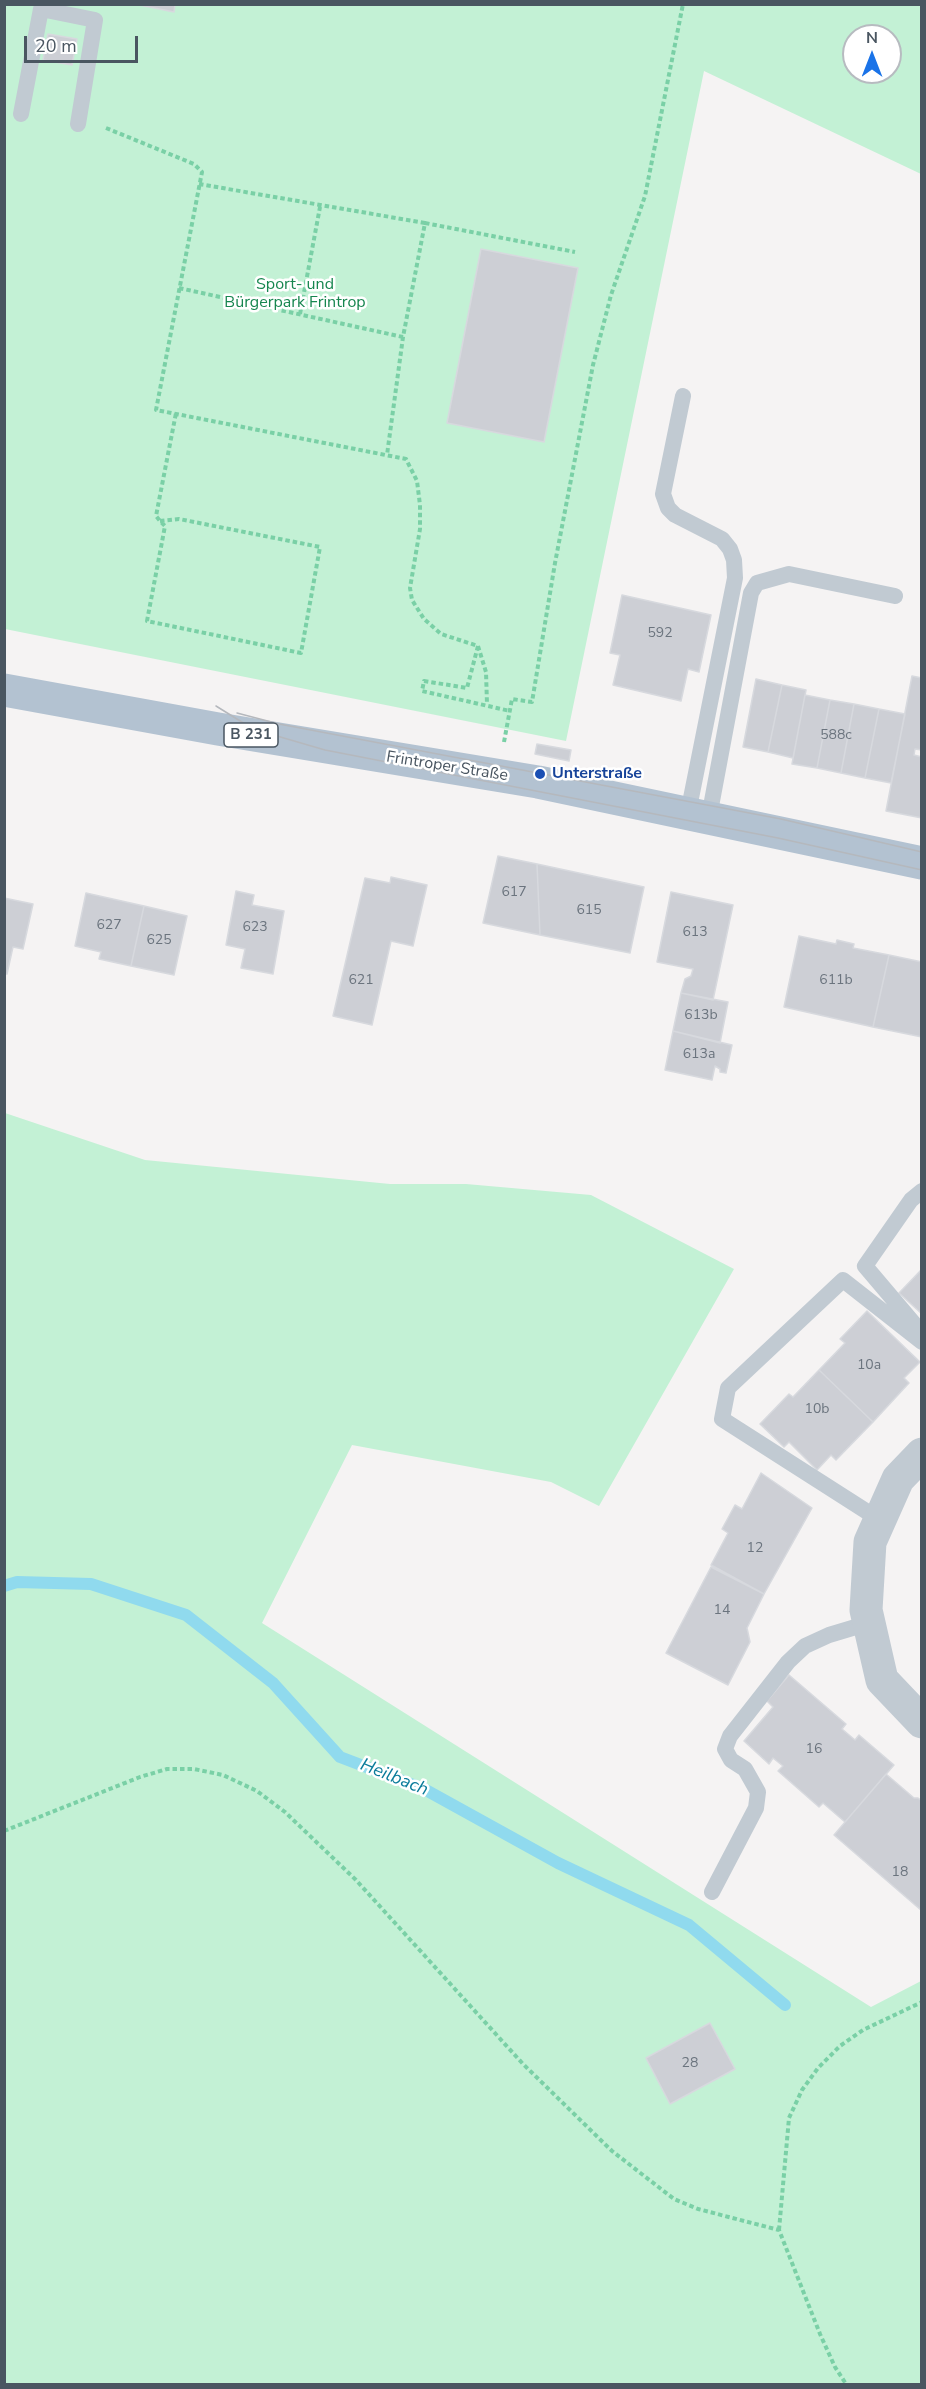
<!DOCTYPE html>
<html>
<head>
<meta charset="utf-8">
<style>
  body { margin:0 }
  #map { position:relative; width:926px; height:2389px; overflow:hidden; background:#f5f3f3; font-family:"Nunito Sans",sans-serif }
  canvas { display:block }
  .frame { position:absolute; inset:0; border:6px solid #4a5661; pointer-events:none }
  .north { position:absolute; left:842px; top:24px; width:60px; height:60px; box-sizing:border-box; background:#fff; border:2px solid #b7bbc0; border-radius:50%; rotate:0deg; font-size:16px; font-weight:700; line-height:24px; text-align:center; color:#4a5661 }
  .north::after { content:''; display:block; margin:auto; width:21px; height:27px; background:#1a73e8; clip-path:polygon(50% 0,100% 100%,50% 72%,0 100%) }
  .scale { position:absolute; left:24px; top:36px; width:114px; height:27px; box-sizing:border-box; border:3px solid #4a5661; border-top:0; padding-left:8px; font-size:18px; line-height:21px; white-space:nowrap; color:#4a5661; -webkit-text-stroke:4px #fff; paint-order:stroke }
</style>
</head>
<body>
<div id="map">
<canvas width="926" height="2389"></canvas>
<div class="frame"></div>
<div class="north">N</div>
<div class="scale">20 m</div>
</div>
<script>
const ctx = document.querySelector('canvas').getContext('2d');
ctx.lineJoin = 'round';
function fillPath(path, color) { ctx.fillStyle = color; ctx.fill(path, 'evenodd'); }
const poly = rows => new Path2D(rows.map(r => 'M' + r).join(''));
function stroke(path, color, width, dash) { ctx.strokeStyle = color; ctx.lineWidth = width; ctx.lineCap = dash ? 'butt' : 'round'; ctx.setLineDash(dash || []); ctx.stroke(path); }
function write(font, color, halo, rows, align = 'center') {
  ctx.font = font + ' "Nunito Sans",sans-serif'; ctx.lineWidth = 5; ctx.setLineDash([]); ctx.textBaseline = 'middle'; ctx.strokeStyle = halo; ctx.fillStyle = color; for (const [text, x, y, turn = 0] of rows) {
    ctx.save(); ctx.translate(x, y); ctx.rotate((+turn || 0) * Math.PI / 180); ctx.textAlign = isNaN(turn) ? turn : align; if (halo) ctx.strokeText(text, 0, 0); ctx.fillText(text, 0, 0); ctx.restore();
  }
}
fillPath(poly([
  [5,5,921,5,921,174,704,71,566,741,5,629],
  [854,36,890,36,890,72,854,72],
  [5,1113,145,1160,390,1184,466,1184,591,1195,734,1269,599,1506,551,1482,352,1445,262,1623,871,2007,921,1981,921,2384,5,2384]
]), '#c3f1d5');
stroke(poly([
  [4,1586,17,1582,91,1584,186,1615,273,1683,340,1757,424,1789,558,1863,689,1925,785,2005]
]), '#90daee', 12);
const building = poly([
  [135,4,175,4,174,12,135,4],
  [48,34,77,39,72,65,43,60,48,34],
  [481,249,578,268,544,442,447,423,481,249],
  [622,595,711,615,699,672,688,669,681,701,613,685,620,655,610,653,622,595],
  [912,676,922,678,922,750,915,749,914,755,922,757,922,818,886,811,912,676],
  [756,679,782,685,768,752,743,747,756,679],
  [782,685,806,690,793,758,768,752,782,685],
  [805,695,830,700,817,768,792,764,805,695],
  [830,700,854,704,841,773,817,768,830,700],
  [854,704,879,709,865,778,841,773,854,704],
  [879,709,905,714,891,783,865,778,879,709],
  [537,744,571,750,569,761,535,754,537,744],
  [498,856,537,864,540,935,483,923,498,856],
  [537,864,644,887,630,953,540,935,537,864],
  [391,877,427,885,413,946,391,941,372,1025,333,1016,365,878,390,883,391,877],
  [236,891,254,895,252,905,284,911,273,974,241,968,245,949,226,945,236,891],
  [671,892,733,905,713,1000,681,993,685,979,691,976,693,969,657,962,671,892],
  [86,893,144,906,131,966,99,959,101,952,75,946,86,893],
  [4,898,33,904,23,949,13,947,7,974,4,974,4,898],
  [144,906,187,916,174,975,131,966,144,906],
  [799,936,836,944,837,940,854,944,853,948,889,955,873,1027,784,1007,799,936],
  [889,955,922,962,922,1037,873,1027,889,955],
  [681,993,728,1002,720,1043,673,1031,681,993],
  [673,1031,732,1045,726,1073,720,1072,720,1069,715,1066,712,1080,665,1070,673,1031],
  [922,1269,922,1314,899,1293,922,1269],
  [867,1311,920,1362,904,1378,909,1383,873,1422,819,1370,845,1343,840,1339,867,1311],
  [819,1370,873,1422,836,1460,831,1455,817,1470,789,1442,784,1447,760,1424,789,1394,793,1397,819,1370],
  [761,1473,812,1508,764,1594,711,1565,728,1533,722,1529,735,1505,742,1509,761,1473],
  [711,1567,764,1594,747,1628,750,1642,728,1685,666,1653,711,1567],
  [789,1675,846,1724,842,1729,855,1740,859,1735,894,1765,845,1822,823,1803,819,1807,778,1771,783,1766,773,1758,769,1764,744,1741,773,1707,767,1701,789,1675],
  [886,1774,914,1798,918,1798,922,1801,922,1911,834,1835,886,1774],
  [710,2023,735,2069,670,2104,646,2058,710,2023]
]);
fillPath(building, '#cdcfd5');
stroke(building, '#d7d9de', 1.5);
stroke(poly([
  [106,128,194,164,202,172,156,410,406,459,417,481,420,505,420,529,410,588,412,600,424,619,441,634,478,646,467,688,424,681,422,691,510,711],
  [199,184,425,223,403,337,387,455],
  [425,223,575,252],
  [179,288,403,337],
  [300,314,320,207],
  [160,521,179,519,320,547,301,653,147,621,165,526,160,521,156,516,176,413],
  [478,646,486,672,487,704],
  [504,742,512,699,532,702,555,563,593,365,611,295,645,196,683,4],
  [4,1831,140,1777,167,1769,194,1769,223,1775,257,1791,285,1812,356,1880,523,2064,612,2151,674,2199,698,2209,779,2230,820,2334,835,2367,846,2384],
  [779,2230,789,2118,802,2090,818,2068,840,2046,863,2030,922,2002]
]), '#7ad0a6', 4, [4.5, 3]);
stroke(poly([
  [21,114,41,9,95,20,78,124],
  [683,396,663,494,668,508,675,515,722,539,730,549,734,560,735,578,688,813],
  [709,817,751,593,757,583,789,574,895,596],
  [921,1332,865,1266,911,1200,922,1191],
  [880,1520,722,1419,728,1388,843,1280,922,1342],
  [712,1892,756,1808,758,1792,745,1769,731,1760,725,1749,730,1736,788,1662,805,1646,829,1635,869,1623]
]), '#c1cad2', 16);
stroke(poly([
  [922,1454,898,1479,870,1542,866,1610,882,1680,922,1722]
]), '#c1cad2', 33);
stroke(poly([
  [4,690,218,729,538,782,922,863]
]), '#b3c2d1', 33);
stroke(poly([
  [216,706,253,729,325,750,778,838,922,870],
  [237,713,279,724,781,819,922,852]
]), '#b5b8bd', 1.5);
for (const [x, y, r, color] of [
  [540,774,6,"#1a4fb4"]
]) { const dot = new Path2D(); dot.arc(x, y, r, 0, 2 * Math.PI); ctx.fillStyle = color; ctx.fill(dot); stroke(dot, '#fff', 2); }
write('14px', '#6b747e', null, [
  ["592",660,634],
  ["588c",836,736],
  ["617",514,893],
  ["615",589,911],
  ["627",109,926],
  ["623",255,928],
  ["613",695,933],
  ["625",159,941],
  ["621",361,981],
  ["611b",836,981],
  ["613b",701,1016],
  ["613a",699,1055],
  ["10a",869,1366],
  ["10b",817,1410],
  ["12",755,1549],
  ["14",722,1611],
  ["16",814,1750],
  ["18",900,1873],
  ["28",690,2064]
]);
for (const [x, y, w] of [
  [251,735,54]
]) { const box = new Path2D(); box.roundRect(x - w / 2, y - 12, w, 24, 4.5); ctx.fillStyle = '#fff'; ctx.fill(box); stroke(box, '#4a5661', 1.5); }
write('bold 15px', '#4a5661', null, [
  ["B 231",251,735]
]);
write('16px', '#17864f', '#fff', [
  ["Sport- und",295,285],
  ["Bürgerpark Frintrop",295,303]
]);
write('16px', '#4a5661', '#fff', [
  ["Frintroper Straße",447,767,9]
]);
write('bold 16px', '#164399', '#fff', [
  ["Unterstraße",552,774]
], 'left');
write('italic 18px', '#0c7c9b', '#fff', [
  ["Heilbach",394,1778,22]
]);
</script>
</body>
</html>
